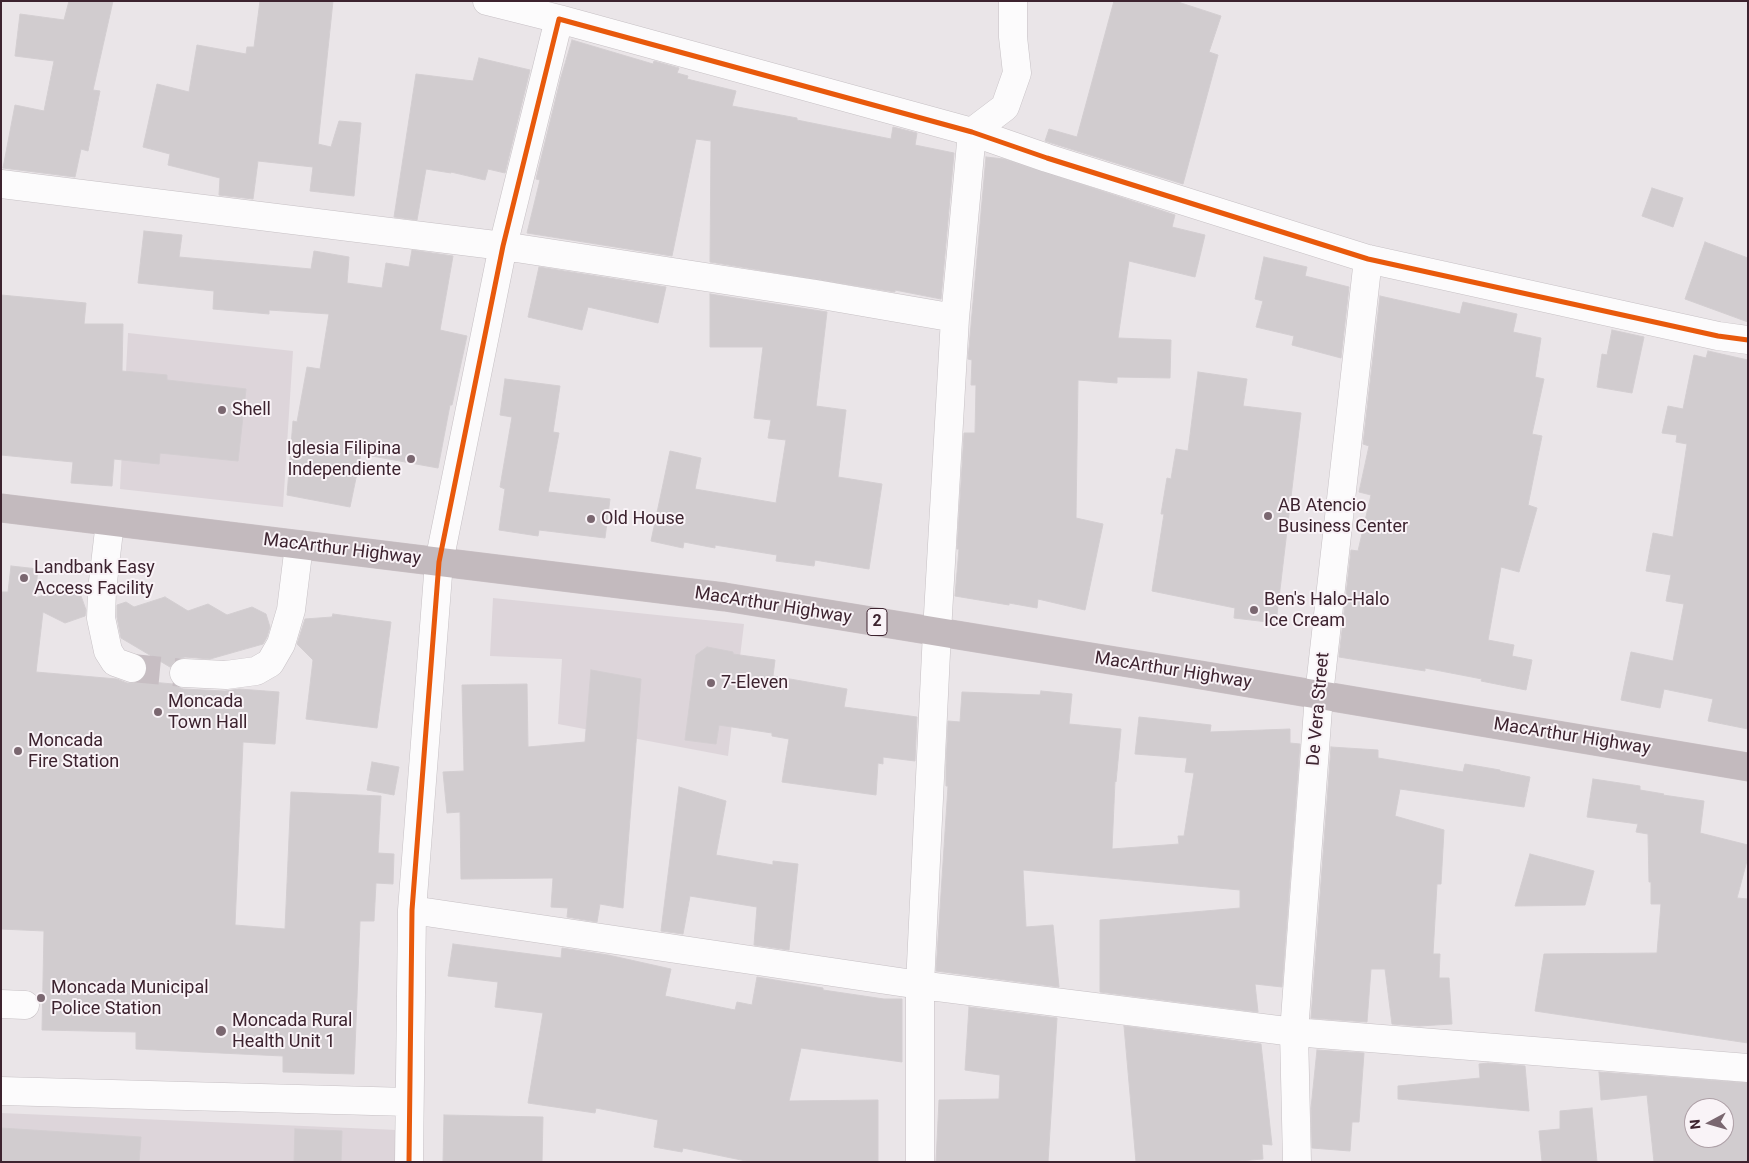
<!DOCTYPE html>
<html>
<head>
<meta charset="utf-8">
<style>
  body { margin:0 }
  #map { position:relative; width:1749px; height:1163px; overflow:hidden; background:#eae5e8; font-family:Roboto,sans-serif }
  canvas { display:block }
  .frame { position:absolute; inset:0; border:2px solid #3d232f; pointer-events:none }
  .north { position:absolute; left:1684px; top:1098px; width:50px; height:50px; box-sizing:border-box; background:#f9f3f7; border:1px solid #aea0a7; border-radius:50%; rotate:264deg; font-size:14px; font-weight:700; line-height:20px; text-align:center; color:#3d232f }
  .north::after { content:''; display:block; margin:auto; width:18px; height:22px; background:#7a6770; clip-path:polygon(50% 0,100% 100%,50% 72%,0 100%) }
</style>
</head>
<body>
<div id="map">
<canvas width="1749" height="1163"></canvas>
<div class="frame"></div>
<div class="north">N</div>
</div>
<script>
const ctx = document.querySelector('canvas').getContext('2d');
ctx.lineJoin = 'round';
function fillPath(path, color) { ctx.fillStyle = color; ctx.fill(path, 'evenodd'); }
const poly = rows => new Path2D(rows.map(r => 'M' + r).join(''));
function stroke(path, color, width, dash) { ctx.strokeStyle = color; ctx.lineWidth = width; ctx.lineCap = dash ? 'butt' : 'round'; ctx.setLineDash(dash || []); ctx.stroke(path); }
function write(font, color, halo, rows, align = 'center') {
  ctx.font = font + ' Roboto,sans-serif'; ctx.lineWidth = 4; ctx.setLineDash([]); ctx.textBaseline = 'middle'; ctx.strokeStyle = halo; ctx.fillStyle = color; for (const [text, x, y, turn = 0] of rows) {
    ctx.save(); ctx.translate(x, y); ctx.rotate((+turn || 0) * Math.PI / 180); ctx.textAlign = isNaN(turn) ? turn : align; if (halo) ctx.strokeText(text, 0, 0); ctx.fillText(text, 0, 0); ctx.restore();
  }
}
fillPath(poly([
  [128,333,293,351,283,507,120,489],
  [493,598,744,624,728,756,558,724,562,659,490,656],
  [1,1113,397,1130,397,1162,1,1162]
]), '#ddd5da');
const building = poly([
  [69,1,113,1,93,90,100,91,88,151,81,149,75,177,3,168,15,105,44,111,54,61,15,56,20,14,64,20,69,1],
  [260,1,333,1,318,144,331,147,339,121,361,123,354,196,310,191,313,167,258,161,253,199,219,195,220,178,168,165,170,154,143,147,157,84,189,92,197,45,246,54,247,47,254,47,260,1],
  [1114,1,1175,1,1221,16,1209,52,1218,55,1183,184,1045,141,1049,129,1077,137,1114,1],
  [572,40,653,64,654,61,679,68,677,73,688,76,687,79,736,91,732,106,797,118,797,120,891,139,893,127,917,133,915,145,954,153,941,299,895,290,895,292,710,262,711,141,696,139,672,256,527,233,540,180,536,179,561,77,572,40],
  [479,58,530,70,505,173,488,169,485,180,451,172,451,173,426,169,417,220,394,217,416,74,473,81,479,58],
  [986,157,1004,159,1175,215,1172,227,1205,235,1195,277,1129,261,1118,338,1171,340,1170,378,1117,377,1117,383,1078,380,1076,518,1103,524,1085,610,1038,599,1037,608,1009,603,1009,605,955,596,959,549,957,549,964,433,975,433,976,385,971,385,972,360,968,359,986,157],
  [1652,188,1683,198,1673,227,1642,216,1652,188],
  [144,231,182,235,179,257,311,269,314,251,349,257,347,283,382,288,386,263,409,267,412,250,453,256,440,330,467,336,452,405,450,405,438,468,361,454,350,507,287,495,293,421,297,422,307,367,320,369,329,314,269,310,269,314,213,309,214,291,138,283,144,231],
  [1705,242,1748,258,1748,322,1685,299,1705,242],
  [1264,257,1307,267,1305,276,1349,287,1341,358,1292,345,1294,336,1256,327,1263,301,1255,299,1264,257],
  [539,267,666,287,658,323,588,307,582,330,528,317,539,267],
  [710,294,827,312,816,406,846,410,838,477,882,484,869,569,815,560,814,566,776,561,777,555,715,545,715,548,684,542,683,548,651,541,670,451,701,458,695,489,776,503,786,440,768,438,771,420,754,418,763,347,710,347,710,294],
  [1,295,86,303,84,324,123,324,122,371,167,375,167,380,246,389,238,461,160,453,159,464,114,459,112,486,71,483,73,462,1,455,1,295],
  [1380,296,1460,314,1463,302,1517,314,1513,332,1541,338,1535,377,1544,379,1532,434,1542,436,1528,505,1537,508,1519,572,1501,567,1488,640,1514,645,1512,656,1532,660,1526,690,1481,681,1482,679,1425,668,1425,671,1339,657,1351,550,1358,551,1371,495,1359,492,1369,446,1363,444,1380,296],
  [1612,330,1644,337,1632,393,1597,387,1602,354,1607,355,1612,330],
  [1708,351,1748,360,1748,729,1708,721,1713,699,1664,689,1660,708,1621,700,1631,652,1673,661,1684,604,1666,601,1671,575,1646,571,1653,533,1673,537,1687,444,1676,442,1677,435,1662,433,1668,406,1683,409,1694,355,1706,358,1708,351],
  [1198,372,1247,379,1243,406,1301,413,1276,623,1234,618,1235,608,1152,591,1164,514,1161,514,1167,478,1171,479,1176,449,1188,451,1198,372],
  [505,379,560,386,553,432,559,433,548,492,610,499,605,538,539,530,538,536,499,530,505,489,500,487,512,417,500,415,505,379],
  [11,566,38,569,35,598,67,587,80,593,86,610,85,616,65,623,43,612,36,672,117,679,127,683,134,683,140,681,173,684,183,689,225,691,239,689,279,692,275,744,243,742,235,925,285,929,291,792,381,796,378,853,394,854,393,884,376,883,374,921,360,921,354,1074,283,1072,283,1056,136,1049,136,1032,42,1030,44,931,1,929,1,592,8,592,11,566],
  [165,597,188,611,208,604,227,615,252,607,266,614,270,627,267,637,263,644,210,659,185,657,177,659,170,667,121,638,117,617,117,605,126,602,134,607,165,597],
  [333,614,391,622,377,728,306,719,313,660,297,644,305,619,332,617,333,614],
  [707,647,733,652,733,654,775,660,773,676,847,689,844,707,917,717,915,761,883,757,883,764,878,763,876,795,782,782,789,739,772,736,772,733,719,725,716,744,685,740,696,655,707,647],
  [591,670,641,679,623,908,600,904,597,922,567,917,568,908,551,907,553,878,461,879,460,812,447,813,443,772,464,771,462,685,527,684,528,747,585,742,591,670],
  [1041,691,1072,694,1069,724,1121,729,1116,782,1115,781,1112,849,1179,844,1178,836,1184,836,1194,773,1185,772,1187,758,1135,754,1139,717,1211,725,1210,732,1290,729,1290,743,1300,744,1282,987,1255,984,1258,1012,1100,992,1100,920,1240,908,1240,890,1023,870,1026,927,1053,925,1059,987,936,971,948,786,946,786,946,765,948,721,960,722,962,692,1040,695,1041,691],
  [1331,747,1378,750,1378,758,1463,772,1465,764,1500,770,1500,771,1530,777,1524,807,1400,789,1395,816,1444,830,1441,884,1437,884,1433,954,1440,954,1439,978,1449,978,1452,1024,1419,1026,1392,1024,1385,969,1371,969,1367,1022,1311,1018,1331,747],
  [372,762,399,767,394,795,367,790,372,762],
  [1593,779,1640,786,1640,790,1664,794,1663,795,1704,801,1700,833,1748,845,1748,857,1737,898,1748,899,1748,1043,1535,1011,1544,954,1657,953,1661,904,1651,904,1651,882,1649,882,1648,834,1636,832,1638,824,1587,817,1593,779],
  [679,787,726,801,716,855,773,865,773,861,798,864,789,950,754,945,757,907,690,896,683,934,661,931,679,787],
  [1530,854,1594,871,1585,905,1515,906,1530,854],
  [453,944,561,958,562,948,608,955,671,969,665,996,735,1010,737,1002,752,1005,757,977,823,988,823,990,884,999,902,999,902,1062,801,1048,789,1101,878,1100,878,1161,751,1162,683,1148,682,1152,654,1147,658,1120,596,1108,595,1113,528,1103,543,1013,495,1007,498,982,448,976,453,944],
  [969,1007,1057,1018,1048,1162,936,1162,939,1100,999,1099,1000,1075,965,1070,969,1007],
  [1124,1026,1261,1044,1272,1145,1262,1144,1263,1159,1227,1162,1136,1162,1124,1026],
  [1317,1050,1364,1053,1359,1122,1352,1122,1350,1151,1312,1148,1311,1108,1317,1050],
  [1488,1063,1525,1066,1529,1111,1398,1099,1398,1086,1480,1078,1479,1064,1488,1063],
  [1599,1072,1748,1083,1748,1162,1654,1162,1647,1095,1601,1100,1599,1072],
  [1694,1108,1724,1108,1724,1138,1694,1138,1694,1108],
  [1592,1108,1597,1162,1542,1162,1539,1131,1560,1129,1560,1111,1592,1108],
  [444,1115,543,1117,542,1162,443,1162,444,1115],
  [1,1128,141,1137,139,1162,1,1162,1,1128],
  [295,1129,342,1131,341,1162,294,1162,295,1129]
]);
fillPath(building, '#d1cccf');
stroke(building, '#d3ced1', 1);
stroke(poly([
  [132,668,184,673]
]), '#c7bec3', 28, [28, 14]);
const minor = poly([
  [487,1,559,19],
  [1,184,503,246,816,294,955,318],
  [110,522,102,590,101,618,108,651,115,662,132,668],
  [184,673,226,675,256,671,270,663,281,644,291,610,299,545],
  [412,910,920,985,1294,1032,1748,1068],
  [1,1004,25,1005],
  [1,1091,409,1102],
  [409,1162,412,910,439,562,503,246,559,19,972,132,1047,158,1368,259,1718,336,1748,340],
  [920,1162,920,985,937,632,955,318,972,132,1005,107,1017,73,1013,37,1013,1],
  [1297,1162,1294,1032,1319,695,1368,259]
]);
const highway = poly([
  [1,508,725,597,1177,671,1748,767]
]);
stroke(minor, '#c6c0c4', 29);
stroke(highway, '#cac1c5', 29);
stroke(minor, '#fcfbfc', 28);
stroke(highway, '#c3babe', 28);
stroke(poly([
  [409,1162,412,910,439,562,503,246,559,19,972,132,1047,158,1368,259,1718,336,1748,340]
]), '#e8590c', 5);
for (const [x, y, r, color] of [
  [222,410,5,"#7a6770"],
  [411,459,5,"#7a6770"],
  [1268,516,5,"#7a6770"],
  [591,519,5,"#7a6770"],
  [24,578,5,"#7a6770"],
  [1254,610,5,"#7a6770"],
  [711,683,5,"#7a6770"],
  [158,712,5,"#7a6770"],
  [18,751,5,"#7a6770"],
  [41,998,5,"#7a6770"],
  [221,1031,6,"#7a6770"]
]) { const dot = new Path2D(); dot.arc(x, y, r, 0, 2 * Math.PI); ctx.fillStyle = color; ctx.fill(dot); stroke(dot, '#f9f3f7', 2); }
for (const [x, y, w] of [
  [877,622,20]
]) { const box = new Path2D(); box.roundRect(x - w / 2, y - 13.5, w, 27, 4); ctx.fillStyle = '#f9f3f7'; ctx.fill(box); stroke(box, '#3d232f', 1); }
write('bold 16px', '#3d232f', null, [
  ["2",877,622]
]);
write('18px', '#3d232f', '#f9f3f7', [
  ["Shell",232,410],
  ["Iglesia Filipina",401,449,"right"],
  ["Independiente",401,470,"right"],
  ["AB Atencio",1278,506],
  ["Business Center",1278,527],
  ["Old House",601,519],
  ["Landbank Easy",34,568],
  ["Access Facility",34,589],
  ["Ben's Halo-Halo",1264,600],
  ["Ice Cream",1264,621],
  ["7-Eleven",721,683],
  ["Moncada",168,702],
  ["Town Hall",168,723],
  ["Moncada",28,741],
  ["Fire Station",28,762],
  ["Moncada Municipal",51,988],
  ["Police Station",51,1009],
  ["Moncada Rural",232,1021],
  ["Health Unit 1",232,1042]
], 'left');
write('18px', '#3d232f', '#f9f3f7', [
  ["MacArthur Highway",342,550,7],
  ["MacArthur Highway",773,606,9],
  ["MacArthur Highway",1173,671,9],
  ["De Vera Street",1319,709,-85],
  ["MacArthur Highway",1572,737,9]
]);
</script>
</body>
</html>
